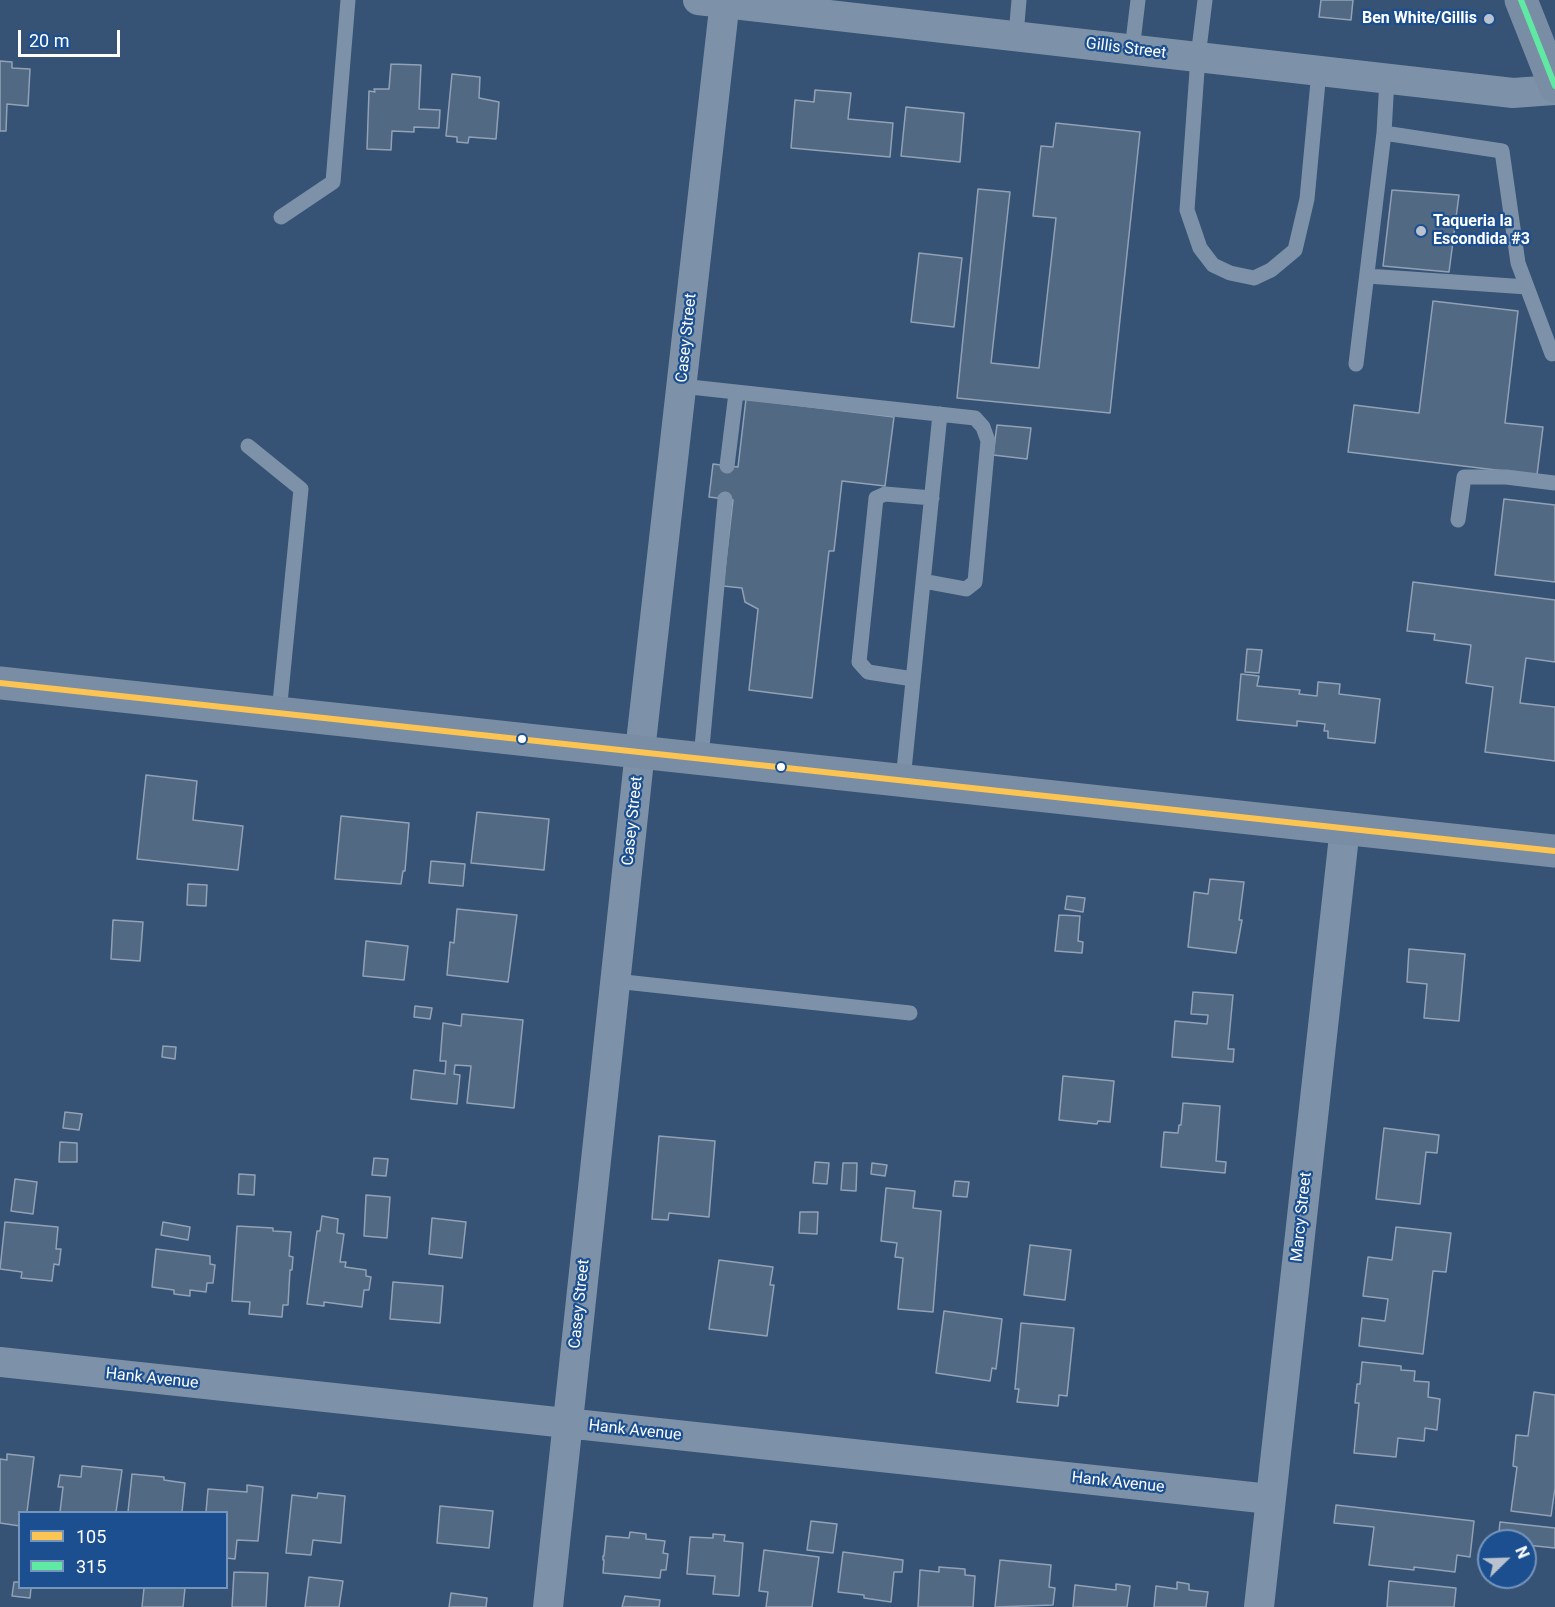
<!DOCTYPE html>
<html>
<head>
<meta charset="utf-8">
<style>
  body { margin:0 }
  #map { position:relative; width:1555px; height:1607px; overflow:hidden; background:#365274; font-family:Roboto,sans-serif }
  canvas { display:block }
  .legend { position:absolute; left:18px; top:1511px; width:210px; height:78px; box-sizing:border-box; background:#1b4f8f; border:2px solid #7695bc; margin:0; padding:8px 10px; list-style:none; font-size:18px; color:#fff }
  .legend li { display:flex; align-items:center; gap:12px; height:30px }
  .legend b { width:30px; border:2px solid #7695bc }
  .north { position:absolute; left:1477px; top:1529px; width:60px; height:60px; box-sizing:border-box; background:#1b4f8f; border:2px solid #7695bc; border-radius:50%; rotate:67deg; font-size:16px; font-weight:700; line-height:24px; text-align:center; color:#fff }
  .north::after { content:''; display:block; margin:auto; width:21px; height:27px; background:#b9c2ce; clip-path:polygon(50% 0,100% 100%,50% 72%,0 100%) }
  .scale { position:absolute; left:18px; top:30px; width:102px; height:27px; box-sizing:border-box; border:3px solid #fff; border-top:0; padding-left:8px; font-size:18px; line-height:21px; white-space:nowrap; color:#fff; -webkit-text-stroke:4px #1b4f8f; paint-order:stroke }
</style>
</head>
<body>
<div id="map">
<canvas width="1555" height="1607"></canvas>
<ul class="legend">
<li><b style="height:8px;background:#fcc553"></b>105</li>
<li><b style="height:8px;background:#60e9a3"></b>315</li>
</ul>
<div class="north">N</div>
<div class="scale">20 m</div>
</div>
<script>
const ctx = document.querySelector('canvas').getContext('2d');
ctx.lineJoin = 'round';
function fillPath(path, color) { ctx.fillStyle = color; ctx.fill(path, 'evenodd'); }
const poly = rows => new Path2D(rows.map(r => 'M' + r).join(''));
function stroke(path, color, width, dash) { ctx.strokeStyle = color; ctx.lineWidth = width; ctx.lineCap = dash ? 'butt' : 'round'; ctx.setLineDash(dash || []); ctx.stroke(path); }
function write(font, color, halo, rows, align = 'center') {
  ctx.font = font + ' Roboto,sans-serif'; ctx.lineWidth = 4.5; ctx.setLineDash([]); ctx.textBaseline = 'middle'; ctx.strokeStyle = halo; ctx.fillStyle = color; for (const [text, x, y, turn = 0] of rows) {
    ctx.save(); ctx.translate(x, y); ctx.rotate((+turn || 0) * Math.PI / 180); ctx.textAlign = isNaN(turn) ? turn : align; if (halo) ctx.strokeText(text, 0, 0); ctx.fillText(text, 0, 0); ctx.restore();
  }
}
const building = poly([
  [1321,0,1353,0,1351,20,1319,17,1321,0],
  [0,61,12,62,12,68,30,69,28,106,7,104,6,131,0,131,0,61],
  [391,64,421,65,419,109,440,110,439,128,414,127,414,132,392,131,391,150,367,149,369,91,375,92,374,89,389,89,391,64],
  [452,74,480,77,479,98,499,102,496,139,469,137,468,143,457,142,457,137,446,136,452,74],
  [815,90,851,93,848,119,893,123,890,157,791,148,795,100,814,102,815,90],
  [906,107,964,113,960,162,901,156,906,107],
  [1056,123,1140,132,1110,413,957,398,978,189,1010,192,991,363,1039,368,1056,218,1033,216,1041,146,1053,147,1056,123],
  [1392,190,1459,195,1449,272,1383,266,1392,190],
  [919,253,962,258,954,327,911,322,919,253],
  [1433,301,1518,311,1505,423,1543,427,1537,475,1348,452,1354,405,1419,413,1433,301],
  [746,399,894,417,885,486,842,481,834,551,829,551,812,698,749,690,758,609,745,602,742,588,723,586,733,500,709,497,713,464,738,467,746,399],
  [997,425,1031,428,1027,459,993,455,997,425],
  [1504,499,1555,505,1555,582,1495,575,1504,499],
  [1413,582,1555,600,1555,662,1526,658,1520,703,1555,707,1555,761,1485,752,1493,687,1466,683,1471,645,1434,640,1435,634,1407,631,1413,582],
  [1247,649,1262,650,1259,673,1245,672,1247,649],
  [1241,674,1259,676,1257,686,1300,690,1299,694,1317,696,1318,682,1340,684,1339,694,1380,699,1375,743,1328,738,1328,731,1324,731,1325,724,1297,721,1297,726,1237,720,1241,674],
  [146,775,197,781,193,820,243,826,238,870,137,859,146,775],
  [477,812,549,819,544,870,471,863,477,812],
  [341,816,409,823,405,871,403,871,401,884,335,879,341,816],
  [431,861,465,864,463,886,429,883,431,861],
  [1210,879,1244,882,1239,920,1242,920,1236,953,1188,947,1194,892,1208,894,1210,879],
  [188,884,207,885,206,906,187,905,188,884],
  [1067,896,1085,898,1083,912,1065,909,1067,896],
  [457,909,517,915,508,982,447,975,450,942,454,943,457,909],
  [1059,915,1080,916,1078,941,1083,942,1082,953,1055,951,1059,915],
  [113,920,143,922,140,961,111,959,113,920],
  [366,941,408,946,404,980,363,976,366,941],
  [1409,949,1465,954,1459,1021,1424,1018,1427,984,1407,982,1409,949],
  [1193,992,1233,995,1228,1049,1234,1049,1233,1062,1172,1057,1175,1021,1207,1024,1208,1015,1191,1014,1193,992],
  [415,1006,432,1008,430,1019,414,1017,415,1006],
  [462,1014,523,1020,514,1108,467,1103,471,1066,455,1065,454,1074,460,1075,457,1104,411,1099,414,1070,445,1074,446,1061,440,1061,443,1023,461,1026,462,1014],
  [163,1046,176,1047,175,1059,162,1057,163,1046],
  [1063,1076,1114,1081,1110,1122,1098,1121,1097,1124,1059,1120,1063,1076],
  [1183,1103,1220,1106,1216,1161,1226,1162,1225,1173,1161,1167,1164,1132,1178,1133,1179,1125,1181,1125,1183,1103],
  [65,1112,82,1114,79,1130,63,1128,65,1112],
  [1384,1128,1439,1135,1437,1153,1426,1152,1420,1204,1376,1199,1384,1128],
  [659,1136,715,1141,709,1217,669,1213,668,1220,652,1219,659,1136],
  [60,1142,77,1143,77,1162,59,1162,60,1142],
  [374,1158,388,1159,386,1176,372,1175,374,1158],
  [815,1162,829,1163,827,1184,813,1183,815,1162],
  [843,1163,857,1163,856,1191,841,1190,843,1163],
  [872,1163,887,1165,885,1176,871,1174,872,1163],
  [239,1174,255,1175,254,1195,238,1194,239,1174],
  [15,1179,37,1182,33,1214,11,1211,15,1179],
  [955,1181,969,1182,967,1197,953,1196,955,1181],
  [886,1188,915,1191,913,1208,941,1211,933,1312,898,1309,903,1258,895,1257,897,1243,881,1241,886,1188],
  [366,1195,390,1197,387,1238,364,1236,366,1195],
  [800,1212,818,1212,817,1234,799,1233,800,1212],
  [322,1216,338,1219,337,1233,344,1234,340,1262,346,1262,345,1267,366,1270,366,1276,371,1277,369,1290,364,1290,362,1307,324,1302,324,1306,307,1304,317,1231,320,1231,322,1216],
  [432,1218,466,1222,462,1258,429,1254,432,1218],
  [5,1222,58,1227,56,1249,61,1249,59,1265,54,1264,52,1281,21,1278,22,1272,0,1269,5,1222],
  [163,1222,190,1227,188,1240,161,1235,163,1222],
  [237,1226,273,1228,273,1231,291,1232,289,1256,293,1257,292,1270,290,1270,288,1305,283,1305,282,1317,249,1314,250,1302,232,1301,237,1226],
  [1396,1227,1451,1233,1446,1272,1433,1271,1423,1354,1359,1346,1362,1318,1385,1321,1388,1299,1363,1296,1368,1257,1392,1260,1396,1227],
  [1030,1245,1071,1250,1065,1300,1024,1295,1030,1245],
  [156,1249,210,1256,210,1264,215,1265,213,1283,207,1283,206,1292,190,1290,190,1296,174,1294,174,1290,152,1287,156,1249],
  [719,1260,773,1267,770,1285,774,1285,767,1336,709,1329,719,1260],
  [393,1282,443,1286,440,1323,390,1319,393,1282],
  [944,1311,1002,1319,996,1369,992,1368,990,1381,936,1373,944,1311],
  [1021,1323,1074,1328,1067,1396,1059,1395,1058,1406,1017,1402,1019,1389,1015,1389,1021,1323],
  [1362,1362,1401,1366,1401,1370,1415,1371,1414,1381,1429,1382,1428,1397,1440,1399,1437,1430,1425,1428,1424,1441,1398,1438,1396,1457,1354,1453,1359,1403,1355,1403,1357,1384,1360,1384,1362,1362],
  [1534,1392,1555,1395,1555,1488,1551,1516,1511,1511,1517,1467,1513,1466,1516,1435,1528,1436,1534,1392],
  [7,1454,34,1457,27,1512,20,1512,20,1526,0,1523,0,1459,7,1460,7,1454],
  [82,1466,122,1470,116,1512,60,1512,63,1487,58,1487,60,1475,81,1477,82,1466],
  [132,1474,164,1477,164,1480,185,1483,182,1512,128,1512,132,1474],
  [247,1485,263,1487,258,1541,237,1540,235,1559,226,1558,226,1512,206,1512,208,1489,247,1492,247,1485],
  [318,1493,345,1496,341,1543,313,1540,311,1555,286,1553,292,1495,317,1498,318,1493],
  [1336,1505,1474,1521,1470,1557,1457,1555,1455,1572,1414,1567,1414,1570,1369,1565,1374,1527,1334,1523,1336,1505],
  [440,1506,493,1511,489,1548,437,1543,440,1506],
  [811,1521,837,1524,833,1553,807,1550,811,1521],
  [1500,1522,1555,1528,1555,1548,1526,1545,1525,1552,1525,1541,1498,1541,1500,1522],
  [630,1532,646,1534,646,1539,665,1541,663,1553,668,1554,666,1570,661,1570,660,1578,603,1573,604,1560,603,1560,603,1556,604,1556,606,1536,629,1538,630,1532],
  [713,1534,725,1535,724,1541,743,1543,739,1596,713,1594,715,1576,687,1574,690,1537,713,1538,713,1534],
  [764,1550,819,1557,812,1607,766,1607,768,1592,759,1591,764,1550],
  [843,1552,903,1560,902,1572,894,1572,891,1602,864,1598,864,1595,838,1592,843,1552],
  [1000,1560,1051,1565,1049,1587,1055,1588,1053,1605,995,1607,1000,1560],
  [939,1567,965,1569,965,1575,975,1576,973,1607,918,1607,920,1570,939,1572,939,1567],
  [234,1572,268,1573,266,1607,232,1607,234,1572],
  [309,1577,343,1581,339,1607,305,1607,309,1577],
  [1389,1581,1456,1588,1454,1607,1387,1607,1389,1581],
  [14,1582,20,1582,20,1588,31,1588,30,1598,12,1596,14,1582],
  [1177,1582,1189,1584,1189,1590,1208,1592,1206,1607,1154,1607,1156,1586,1177,1589,1177,1582],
  [1116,1584,1130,1586,1127,1607,1073,1607,1075,1585,1116,1590,1116,1584],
  [144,1588,185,1588,183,1607,142,1607,144,1588],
  [451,1593,487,1598,486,1607,449,1607,451,1593],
  [625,1596,660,1600,659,1607,622,1607,625,1596]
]);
fillPath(building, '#526984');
stroke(building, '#92a2b6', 1.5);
stroke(poly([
  [1205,0,1198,57,1187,210,1200,248,1213,265,1230,273,1254,278,1271,270,1295,250,1307,199,1319,71],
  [1016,35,1019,0],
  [1132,50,1138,0],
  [1387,79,1384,133,1502,151,1518,263,1552,354,1555,353],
  [281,217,333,182,348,0],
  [1367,276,1527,287],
  [1356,364,1384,133],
  [681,386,975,418,983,427,988,441,975,582,966,589,923,581],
  [248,446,301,489,279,713],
  [727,466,736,393],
  [1458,520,1464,477,1506,477,1555,483],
  [913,679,868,672,859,662,876,498,885,494,932,498],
  [701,758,725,499],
  [903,780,940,414],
  [615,981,910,1013]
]), '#7d92a8', 15);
stroke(poly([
  [698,0,1513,93,1555,90],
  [0,1362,1270,1499],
  [548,1607,640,751,725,0],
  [1259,1607,1345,827]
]), '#7d92a8', 30);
stroke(poly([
  [1521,0,1555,86],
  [0,683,1555,851]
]), '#798da4', 33);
stroke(poly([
  [0,683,1555,851]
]), '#fcc553', 6);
stroke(poly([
  [1521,0,1555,86]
]), '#60e9a3', 6);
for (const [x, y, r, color] of [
  [1489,19,6,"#b9c2ce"],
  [1421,231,6,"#b9c2ce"],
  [522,739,5,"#fff"],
  [781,767,5,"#fff"]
]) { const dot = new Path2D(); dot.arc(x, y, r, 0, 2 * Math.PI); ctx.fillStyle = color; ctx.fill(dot); stroke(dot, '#1b4f8f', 2); }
write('bold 16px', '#fff', '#1b4f8f', [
  ["Ben White/Gillis",1477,19],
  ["Taqueria la",1433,222,"left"],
  ["Escondida #3",1433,240,"left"]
], 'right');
write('16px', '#fff', '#1b4f8f', [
  ["Gillis Street",1126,49,7],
  ["Casey Street",687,338,-84],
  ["Casey Street",633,821,-84],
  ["Marcy Street",1302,1217,-84],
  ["Casey Street",580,1304,-84],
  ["Hank Avenue",152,1379,6],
  ["Hank Avenue",635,1431,6],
  ["Hank Avenue",1118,1483,6]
]);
</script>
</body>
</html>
